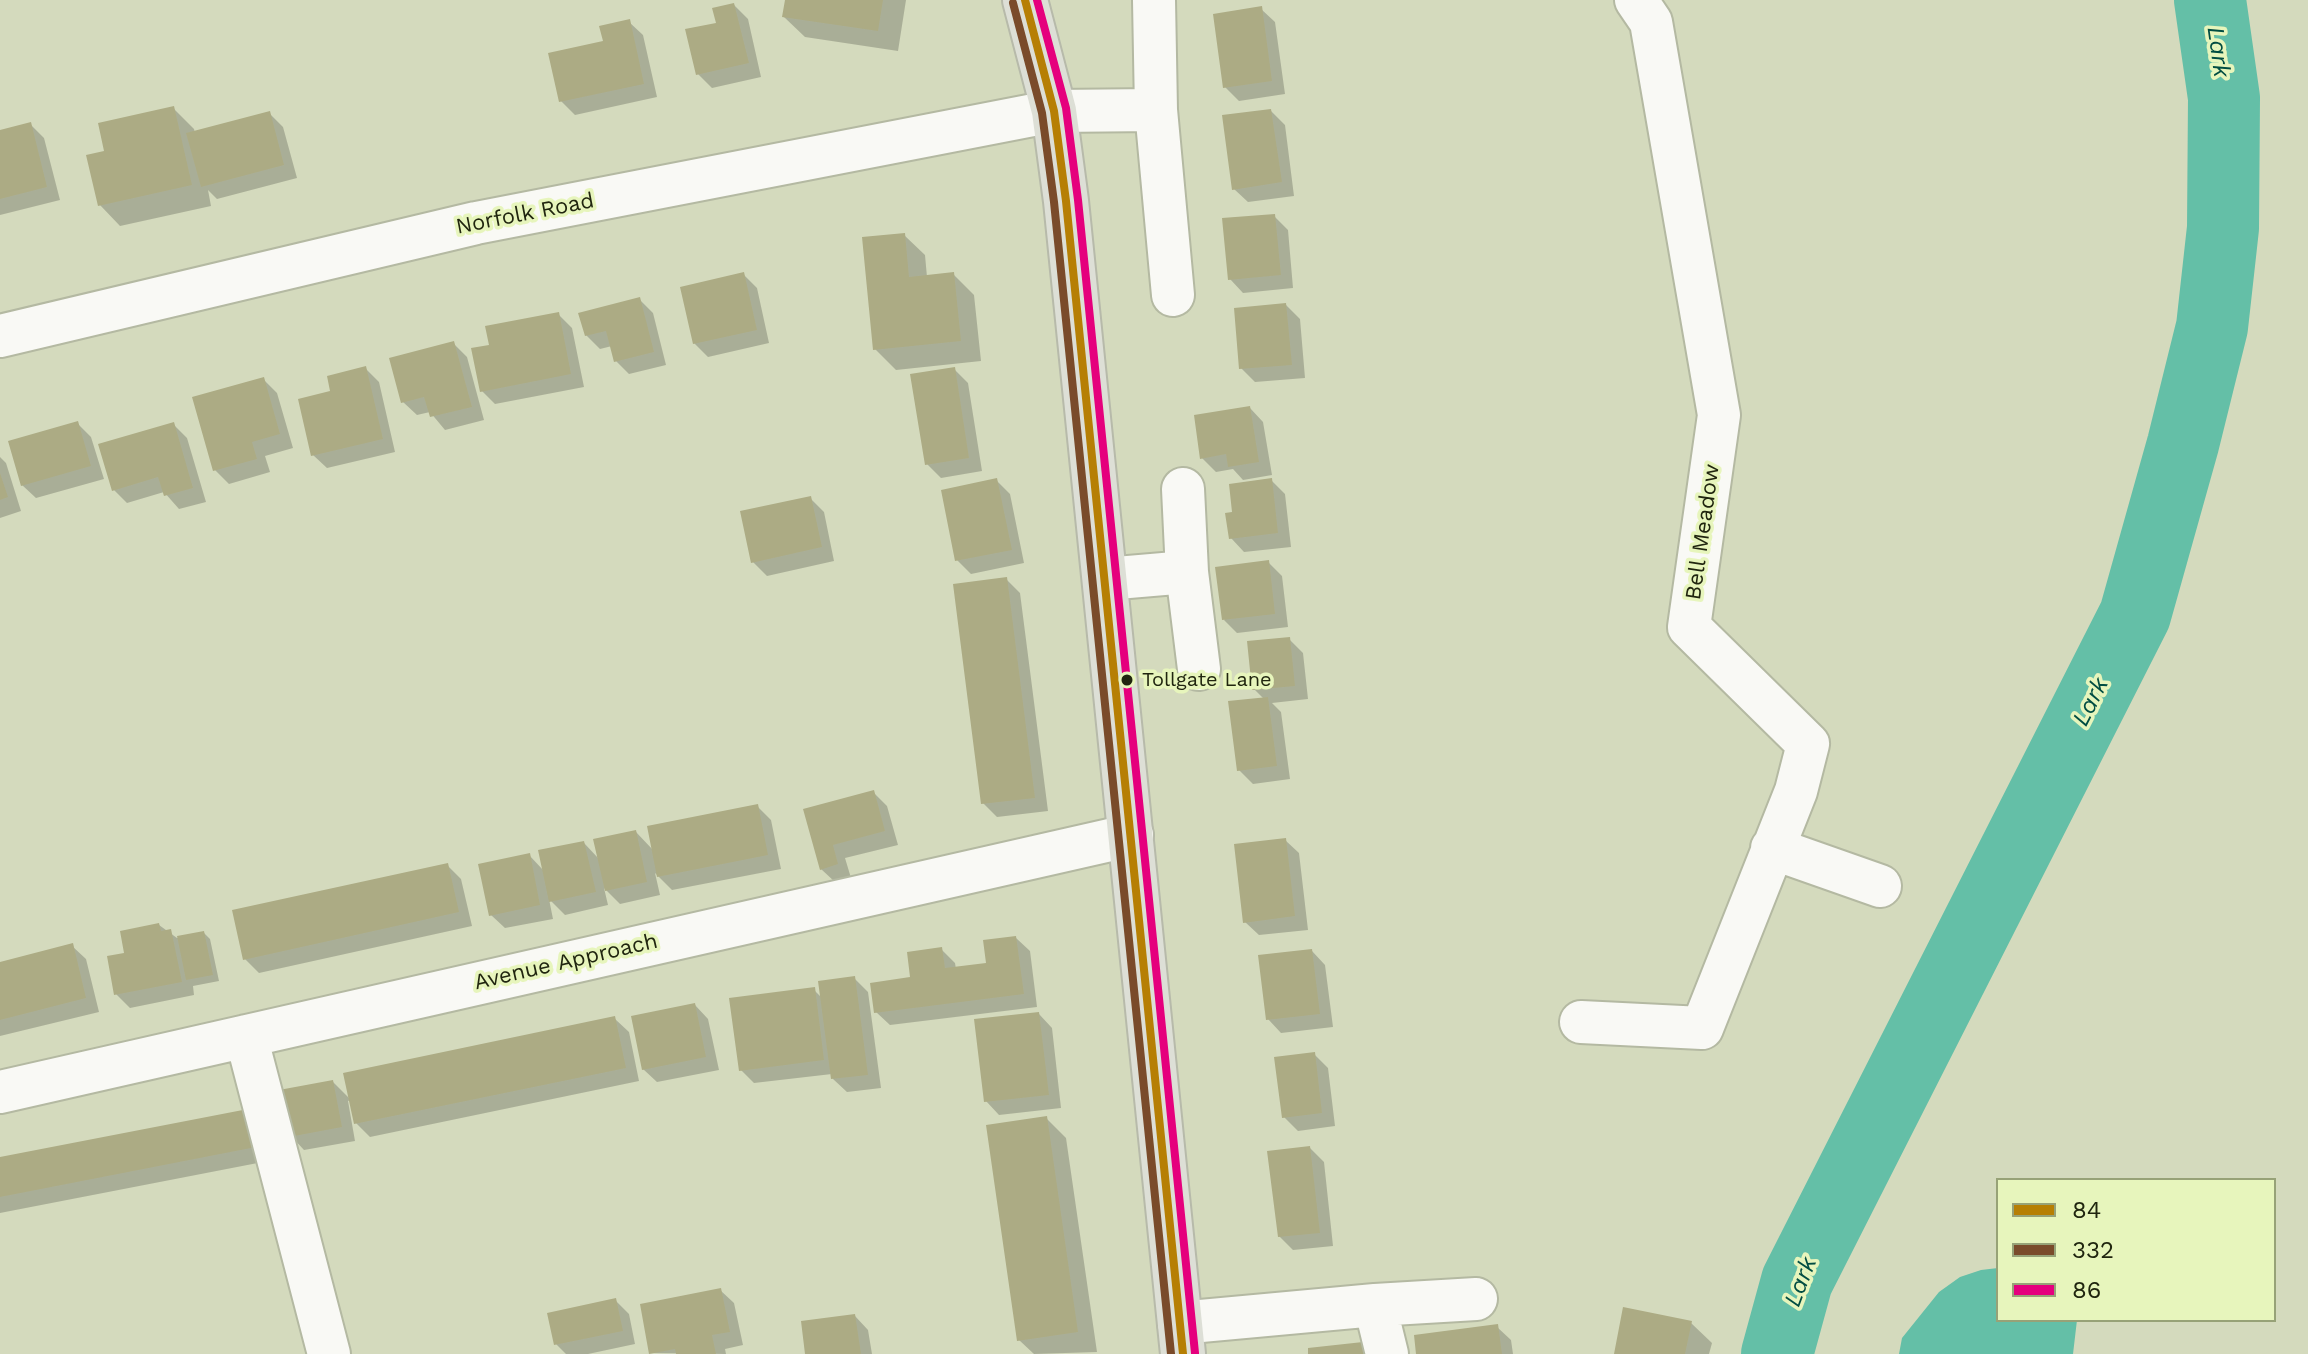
<!DOCTYPE html>
<html>
<head>
<meta charset="utf-8">
<style>
  body { margin:0 }
  #map { position:relative; width:2308px; height:1354px; overflow:hidden; background:#d4dabd; font-family:"Work Sans",sans-serif }
  canvas { display:block }
  .legend { position:absolute; left:1996px; top:1178px; width:280px; height:144px; box-sizing:border-box; background:#e7f5bc; border:2px solid #97a277; margin:0; padding:10px 14px; list-style:none; font-size:24px; color:#20250f }
  .legend li { display:flex; align-items:center; gap:16px; height:40px }
  .legend b { width:40px; border:2px solid #97a277 }
</style>
</head>
<body>
<div id="map">
<canvas width="2308" height="1354"></canvas>
<ul class="legend">
<li><b style="height:10px;background:#b67f04"></b>84</li>
<li><b style="height:10px;background:#7a4b2a"></b>332</li>
<li><b style="height:10px;background:#e5007d"></b>86</li>
</ul>
</div>
<script>
const ctx = document.querySelector('canvas').getContext('2d');
ctx.lineJoin = 'round';
function fillPath(path, color) { ctx.fillStyle = color; ctx.fill(path, 'evenodd'); }
const poly = rows => new Path2D(rows.map(r => 'M' + r).join(''));
function stroke(path, color, width, dash) { ctx.strokeStyle = color; ctx.lineWidth = width; ctx.lineCap = dash ? 'butt' : 'round'; ctx.setLineDash(dash || []); ctx.stroke(path); }
function write(font, color, halo, rows, align = 'center') {
  ctx.font = font + ' "Work Sans",sans-serif'; ctx.lineWidth = 7; ctx.setLineDash([]); ctx.textBaseline = 'middle'; ctx.strokeStyle = halo; ctx.fillStyle = color; for (const [text, x, y, turn = 0] of rows) {
    ctx.save(); ctx.translate(x, y); ctx.rotate((+turn || 0) * Math.PI / 180); ctx.textAlign = isNaN(turn) ? turn : align; if (halo) ctx.strokeText(text, 0, 0); ctx.fillText(text, 0, 0); ctx.restore();
  }
}
fillPath(poly([
  [1998,1268,1998,1320,2077,1320,2073,1354,1899,1354,1902,1338,1939,1292,1960,1277,1981,1270]
]), '#64bfa7');
fillPath(poly([
  [787,0,906,0,898,51,805,37,784,17],
  [734,5,748,19,761,77,712,88,698,74],
  [1261,9,1275,22,1285,94,1239,101,1225,87],
  [629,22,643,35,657,97,575,115,561,101,605,42],
  [173,108,194,129,195,133,269,113,283,127,297,178,217,199,208,190,211,206,120,226,100,205],
  [1271,111,1285,125,1294,196,1248,202,1234,189],
  [30,124,44,138,60,200,0,215,0,132],
  [1274,216,1288,230,1293,288,1243,293,1230,279],
  [904,235,925,255,927,277,953,274,974,295,981,361,896,370,875,349],
  [743,274,757,288,769,343,708,357,694,343],
  [639,299,653,313,666,365,629,374,616,361,612,346,600,349,586,335],
  [1286,305,1300,319,1305,378,1255,382,1241,368],
  [558,314,572,328,584,387,495,404,482,391,492,346],
  [453,343,467,357,484,420,445,430,430,412,417,415,403,402],
  [365,368,379,382,395,452,327,468,313,455],
  [954,369,968,383,982,471,941,478,927,464],
  [263,379,277,393,293,448,265,456,270,472,229,484,215,470],
  [1250,408,1263,422,1272,475,1243,480,1233,469,1216,472,1202,458],
  [77,423,91,437,104,479,36,498,22,485],
  [173,424,187,438,206,502,179,509,164,492,127,503,114,490],
  [0,457,6,463,21,511,0,518],
  [1271,480,1285,494,1291,547,1244,552,1231,538],
  [997,481,1010,494,1024,563,971,574,957,560],
  [810,498,824,512,834,561,767,576,753,562],
  [1268,562,1282,576,1288,627,1237,633,1224,620],
  [1006,579,1020,593,1048,811,997,817,983,803],
  [1289,639,1303,653,1308,699,1272,703,1281,712,1290,779,1253,784,1239,770,1264,699,1254,689],
  [873,792,887,806,898,845,845,858,851,878,835,882,821,869,806,810],
  [757,806,771,820,781,869,672,890,655,873,660,895,620,904,604,888,608,905,565,915,549,899,553,919,505,928,491,915,529,855,544,871,584,843,599,859,636,832,653,850],
  [1285,840,1299,853,1308,930,1259,935,1245,922],
  [447,865,461,879,472,926,259,973,245,959],
  [159,925,177,938,204,933,210,939,219,981,193,986,194,995,130,1008,116,994],
  [1016,938,1030,951,1037,1007,890,1025,876,1012,941,949,955,963,956,969,988,964],
  [72,946,86,959,99,1012,0,1036,0,964],
  [1312,951,1325,965,1333,1027,1281,1033,1268,1019],
  [854,978,868,992,881,1088,847,1092,833,1079,832,1074,754,1083,741,1070,814,990,822,998],
  [695,1005,708,1019,719,1070,657,1082,643,1069],
  [1039,1014,1052,1028,1061,1108,999,1115,986,1101],
  [615,1019,629,1032,639,1081,370,1137,356,1123],
  [1314,1054,1328,1068,1335,1126,1298,1131,1284,1117],
  [333,1082,351,1100,348,1101,355,1141,304,1150,291,1136],
  [248,1112,268,1161,0,1213,0,1159],
  [1046,1118,1066,1138,1097,1352,1034,1354,1019,1340],
  [1310,1148,1324,1162,1333,1246,1293,1250,1279,1236],
  [720,1290,734,1303,743,1345,725,1349,726,1354,651,1353],
  [615,1300,629,1314,635,1344,588,1354,566,1354,556,1344],
  [855,1316,868,1330,872,1354,807,1354],
  [1691,1323,1712,1343,1709,1354,1616,1354],
  [1497,1327,1511,1340,1513,1354,1418,1354]
]), '#0003');
stroke(poly([
  [1777,1354,1797,1281,2135,615,2183,444,2212,327,2223,228,2224,98,2210,0]
]), '#64bfa7', 72);
fillPath(poly([
  [785,0,883,0,878,31,782,17],
  [734,3,749,63,696,75,685,29,716,23,712,8],
  [1262,6,1272,81,1223,88,1213,14],
  [630,19,644,84,559,102,548,53,603,41,599,26],
  [174,106,192,185,98,206,86,155,104,151,98,123],
  [1271,109,1282,182,1232,190,1222,115],
  [270,111,284,165,201,187,186,133],
  [31,122,47,187,0,199,0,130],
  [1275,214,1281,275,1228,280,1222,218],
  [905,233,909,277,954,272,961,341,873,350,862,237],
  [744,272,757,330,693,344,680,287],
  [640,297,654,352,614,362,606,331,585,336,578,313],
  [1286,303,1292,365,1239,369,1234,308],
  [559,312,571,374,480,392,471,348,489,345,485,326],
  [454,341,472,407,430,417,424,397,401,403,389,358],
  [366,366,383,439,311,456,298,399,330,391,327,376],
  [955,367,969,458,925,465,910,374],
  [264,377,280,434,252,442,257,459,213,471,192,397],
  [1250,406,1259,462,1228,467,1226,454,1200,459,1194,415],
  [78,421,91,466,21,486,8,441],
  [174,422,193,488,164,496,158,477,112,491,98,444],
  [0,473,8,497,0,500],
  [997,478,1012,550,955,561,941,490],
  [1272,478,1278,533,1229,539,1225,513,1232,512,1229,484],
  [811,496,822,547,751,563,740,511],
  [1269,560,1275,614,1222,620,1215,567],
  [1007,577,1035,798,981,804,953,584],
  [1290,637,1295,686,1252,690,1247,641],
  [1268,697,1277,766,1237,771,1228,701],
  [874,790,885,831,833,845,838,864,820,870,803,809],
  [758,804,768,855,657,877,647,826],
  [636,830,647,882,605,891,593,839],
  [1286,838,1295,916,1243,923,1234,844],
  [584,841,596,892,549,902,538,850],
  [530,853,540,905,489,916,478,864],
  [448,863,459,912,243,960,232,910],
  [159,923,161,931,171,929,182,982,114,995,107,956,124,953,120,931],
  [204,931,213,975,186,980,177,936],
  [1016,936,1024,994,874,1013,870,983,910,977,907,952,942,947,945,968,986,963,983,940],
  [73,943,86,998,0,1020,0,962],
  [1312,949,1320,1014,1266,1020,1258,955],
  [855,976,868,1075,831,1079,818,981],
  [815,987,824,1060,739,1071,729,998],
  [695,1003,706,1057,642,1070,631,1016],
  [1039,1012,1049,1095,984,1102,974,1019],
  [615,1016,626,1068,354,1124,343,1073],
  [1315,1052,1322,1113,1282,1118,1274,1057],
  [333,1080,342,1127,289,1137,279,1090],
  [248,1109,256,1147,0,1197,0,1157],
  [1047,1116,1078,1332,1017,1341,986,1125],
  [1310,1146,1320,1233,1278,1237,1267,1151],
  [721,1288,730,1332,712,1335,716,1354,676,1354,675,1349,649,1354,640,1304],
  [616,1298,623,1331,554,1345,547,1313],
  [1623,1307,1692,1321,1685,1354,1614,1354],
  [855,1314,861,1354,805,1354,801,1321],
  [1498,1324,1502,1354,1416,1354,1414,1335],
  [1363,1342,1364,1354,1308,1354,1308,1348]
]), '#acab84');
const minor = poly([
  [1154,0,1156,110,1173,295],
  [0,336,476,223,1054,111,1156,110],
  [1187,572,1199,669],
  [1105,579,1187,572,1183,489],
  [1772,848,1880,886],
  [1581,1022,1702,1028,1796,791,1808,744,1689,627,1719,415,1651,22,1636,0],
  [246,1036,329,1354],
  [0,1092,1132,835],
  [1375,1305,1476,1299],
  [1179,1323,1375,1305,1387,1354]
]);
const major = poly([
  [1025,0,1054,111,1066,201,1183,1354]
]);
stroke(minor, '#b4b9a2', 46);
stroke(major, '#b7baaa', 48);
stroke(minor, '#f9f9f5', 42);
stroke(major, '#dddfd6', 44);
stroke(poly([
  [1025,0,1054,111,1066,201,1183,1354]
]), '#b67f04', 8);
stroke(poly([
  [1013,3,1042,113,1054,202,1171,1354]
]), '#7a4b2a', 8);
stroke(poly([
  [1037,0,1066,108,1078,200,1195,1353]
]), '#e5007d', 8);
for (const [x, y, r, color] of [
  [1127,680,7,"#20250f"]
]) { const dot = new Path2D(); dot.arc(x, y, r, 0, 2 * Math.PI); ctx.fillStyle = color; ctx.fill(dot); stroke(dot, '#e7f5bc', 3); }
write('20px', '#20250f', '#e7f5bc', [
  ["Tollgate Lane",1142,680]
], 'left');
write('22px', '#20250f', '#e7f5bc', [
  ["Norfolk Road",525,214,-11],
  ["Bell Meadow",1703,532,-82],
  ["Avenue Approach",566,962,-13]
]);
write('italic 24px', '#014d42', '#e7f5bc', [
  ["Lark",2218,52,82],
  ["Lark",2091,702,-63],
  ["Lark",1801,1282,-69]
]);
</script>
</body>
</html>
